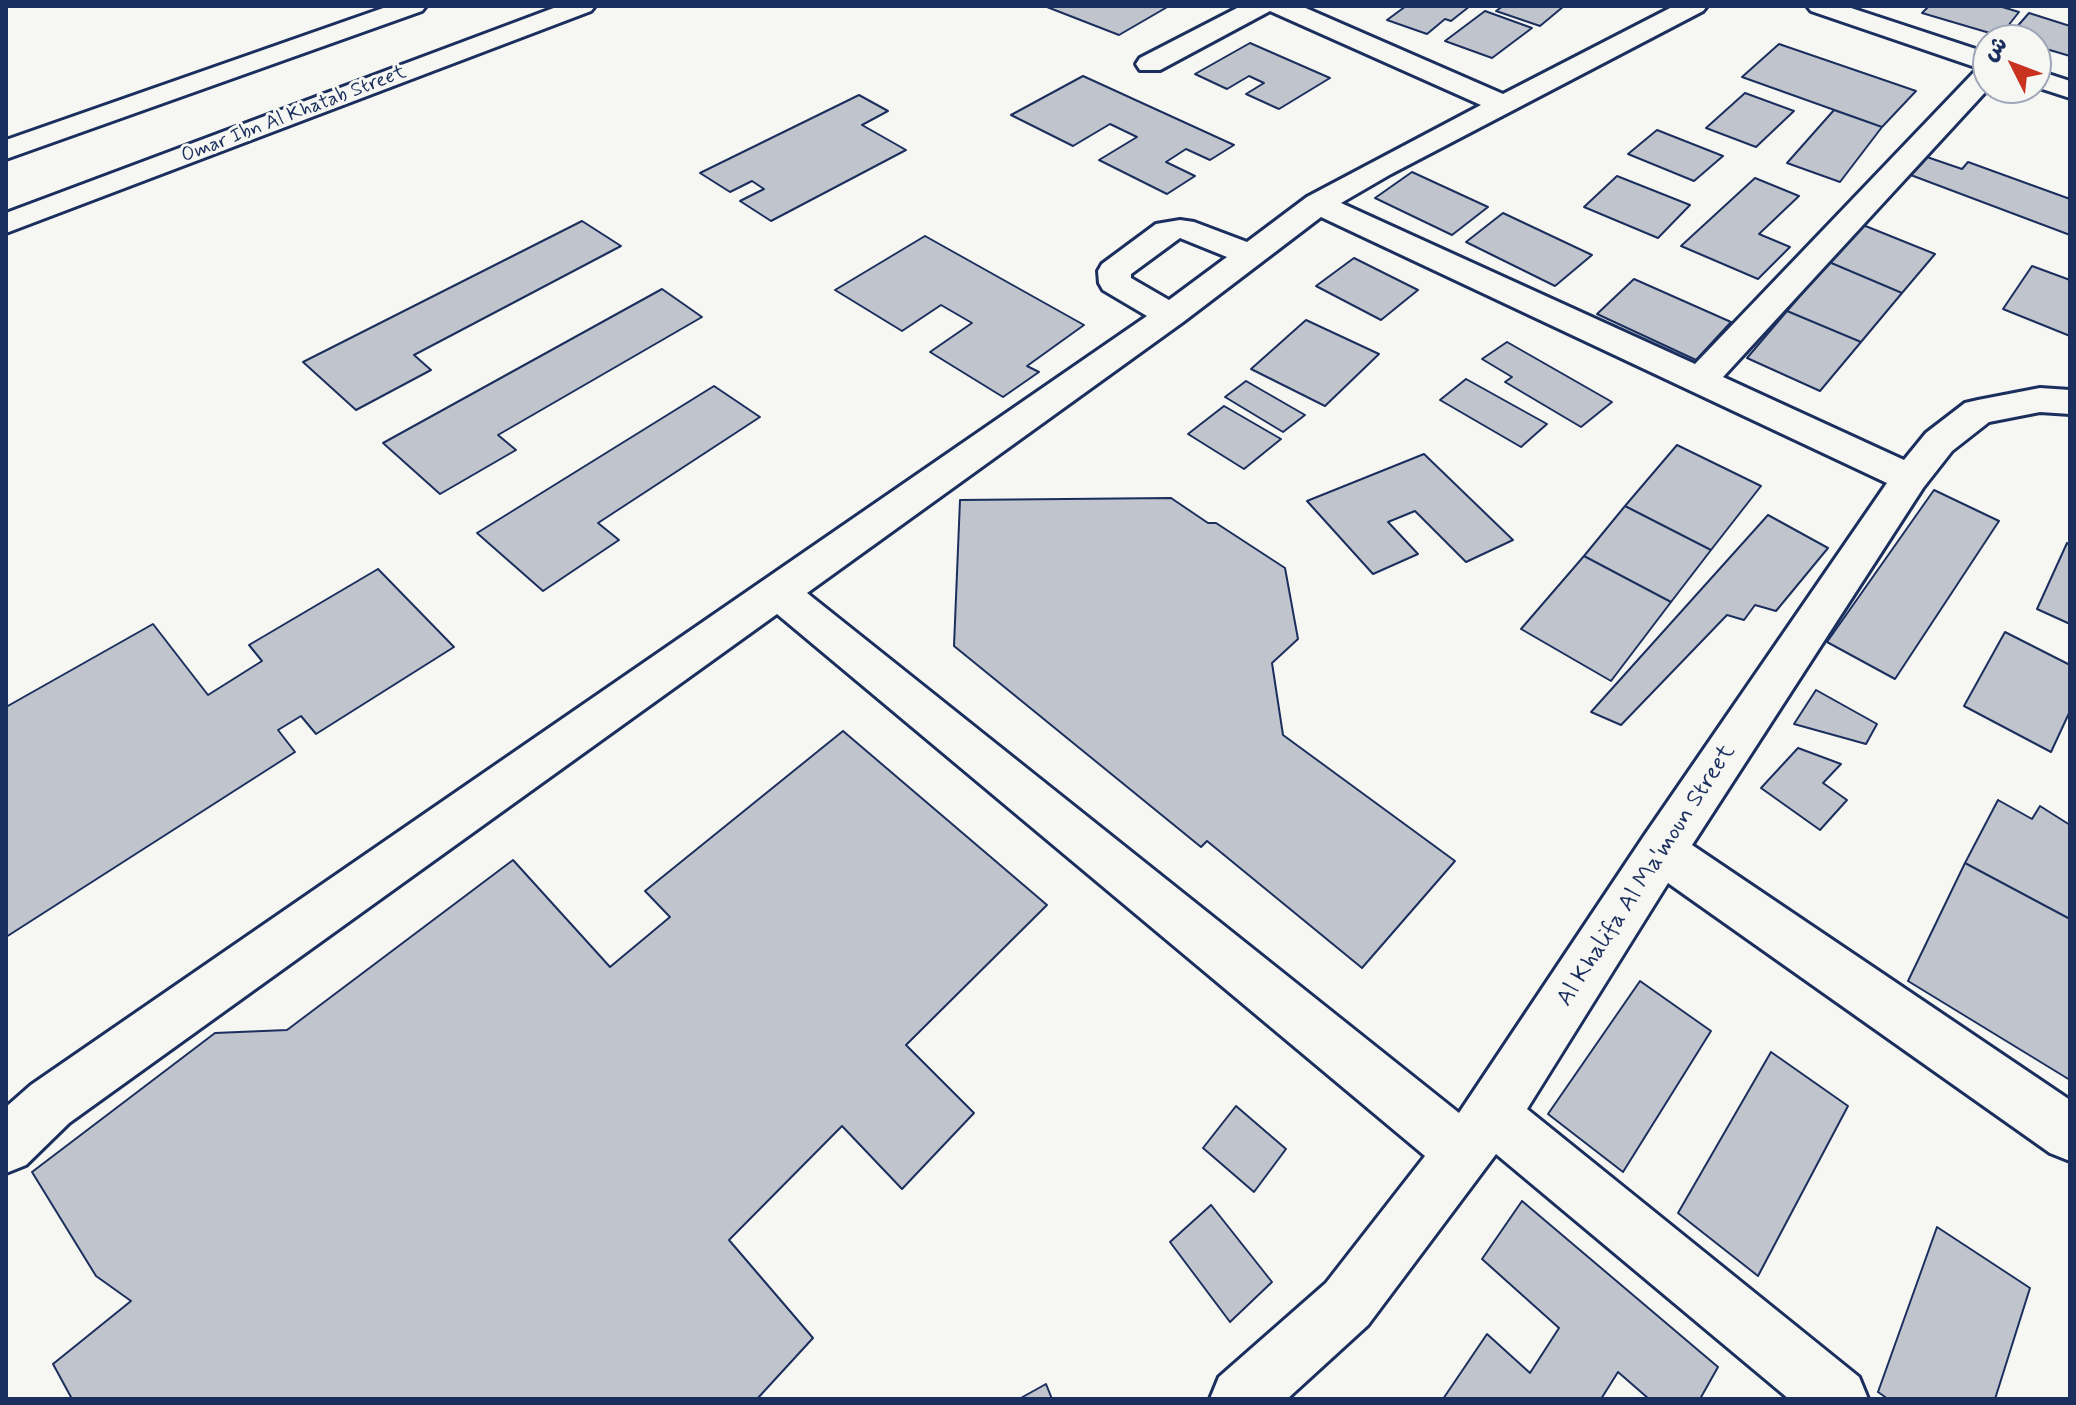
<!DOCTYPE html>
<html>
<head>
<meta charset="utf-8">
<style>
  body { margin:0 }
  #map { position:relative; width:2076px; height:1405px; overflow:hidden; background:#f6f6f2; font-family:Mynerve,"Playpen Sans Arabic",sans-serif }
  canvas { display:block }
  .frame { position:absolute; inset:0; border:8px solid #1b2f5e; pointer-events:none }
  .north { position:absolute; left:1972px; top:24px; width:80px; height:80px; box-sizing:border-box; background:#f6f6f2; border:2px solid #9ea6b7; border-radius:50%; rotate:312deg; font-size:22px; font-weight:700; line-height:32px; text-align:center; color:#1b2f5e }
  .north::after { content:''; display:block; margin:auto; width:28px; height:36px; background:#c8321e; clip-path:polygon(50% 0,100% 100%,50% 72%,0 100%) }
</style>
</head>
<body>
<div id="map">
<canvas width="2076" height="1405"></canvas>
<div class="frame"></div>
<div class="north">ش</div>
</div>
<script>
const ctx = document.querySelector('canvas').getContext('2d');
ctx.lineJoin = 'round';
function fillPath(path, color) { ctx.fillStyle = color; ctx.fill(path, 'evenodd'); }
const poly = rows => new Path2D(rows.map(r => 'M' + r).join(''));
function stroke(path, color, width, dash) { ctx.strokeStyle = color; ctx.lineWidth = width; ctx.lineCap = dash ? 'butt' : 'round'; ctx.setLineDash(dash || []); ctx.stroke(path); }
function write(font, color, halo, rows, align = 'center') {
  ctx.font = font + ' Mynerve,sans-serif'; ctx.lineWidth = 6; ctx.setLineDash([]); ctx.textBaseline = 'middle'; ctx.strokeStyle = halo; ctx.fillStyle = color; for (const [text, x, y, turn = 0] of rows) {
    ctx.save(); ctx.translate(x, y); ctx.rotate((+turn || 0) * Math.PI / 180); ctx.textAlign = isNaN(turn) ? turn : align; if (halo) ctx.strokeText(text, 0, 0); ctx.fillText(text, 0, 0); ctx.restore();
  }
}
const building = poly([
  [1050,6,1169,6,1119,35,1047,7,1050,6],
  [1406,6,1470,6,1451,21,1445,19,1427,34,1387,20,1406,6],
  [1503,6,1564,6,1540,26,1496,11,1503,6],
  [1929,6,1999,6,2019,12,2000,36,1922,13,1929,6],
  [1485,11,1532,28,1492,58,1445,41,1485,11],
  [2029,13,2070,26,2070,56,2036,46,2036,40,2008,37,2029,13],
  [1250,43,1330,78,1279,109,1246,94,1264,83,1249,76,1227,89,1195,74,1250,43],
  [1779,44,1916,91,1882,127,1742,77,1779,44],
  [1083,76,1234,145,1210,160,1186,149,1166,162,1195,176,1167,194,1099,160,1137,137,1110,124,1073,146,1011,115,1083,76],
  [1745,93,1794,111,1756,147,1706,128,1745,93],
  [859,95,888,111,862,125,906,150,771,221,740,201,764,189,752,181,730,192,700,173,859,95],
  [1834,110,1882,127,1840,182,1787,163,1834,110],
  [1657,130,1723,156,1694,181,1628,154,1657,130],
  [1924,156,1962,169,1968,162,2070,199,2070,235,1908,174,1924,156],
  [1412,172,1488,207,1452,235,1375,198,1412,172],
  [1617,176,1690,205,1658,238,1584,207,1617,176],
  [1755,178,1799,196,1759,234,1790,247,1758,279,1681,246,1755,178],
  [1503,213,1592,255,1555,286,1466,242,1503,213],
  [582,221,621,246,414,355,431,370,356,410,303,362,582,221],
  [1863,225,1935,254,1902,293,1829,262,1863,225],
  [925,236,1084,325,1027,366,1039,372,1003,397,930,352,972,323,941,305,902,331,835,290,925,236],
  [1354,258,1418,290,1381,320,1316,286,1354,258],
  [1829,262,1902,293,1861,342,1787,311,1829,262],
  [2032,266,2070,280,2070,336,2003,309,2032,266],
  [1634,279,1731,322,1696,360,1597,314,1634,279],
  [662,289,702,317,498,435,516,450,440,494,383,443,662,289],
  [1787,311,1861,342,1820,391,1747,358,1787,311],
  [1306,320,1379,354,1325,406,1251,369,1306,320],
  [1507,342,1612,402,1581,427,1505,382,1512,377,1482,359,1507,342],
  [1466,379,1547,424,1521,447,1440,400,1466,379],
  [1246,381,1305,415,1283,432,1225,397,1246,381],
  [714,386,760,417,598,523,619,540,543,591,477,533,714,386],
  [1224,406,1281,439,1244,469,1188,434,1224,406],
  [1677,445,1761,486,1711,550,1625,506,1677,445],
  [1424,454,1513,540,1466,562,1415,511,1388,522,1418,554,1373,574,1307,501,1424,454],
  [1934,490,1999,521,1895,679,1827,642,1934,490],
  [1171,498,1208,523,1216,523,1285,568,1298,639,1272,663,1283,735,1455,861,1362,968,1207,841,1201,847,954,646,960,500,1171,498],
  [1625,506,1711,550,1671,602,1584,556,1625,506],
  [1768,515,1828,548,1776,611,1755,605,1744,620,1727,615,1621,725,1591,712,1768,515],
  [2067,543,2070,545,2070,624,2037,609,2067,543],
  [1584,556,1671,602,1611,681,1521,629,1584,556],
  [378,569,454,647,316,734,301,716,278,730,295,752,6,937,6,707,153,624,208,695,262,661,249,645,378,569],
  [2005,632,2070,665,2070,711,2051,752,1964,706,2005,632],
  [1816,690,1877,724,1866,744,1794,724,1816,690],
  [843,731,1047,905,906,1045,974,1113,902,1189,842,1126,729,1240,813,1338,757,1399,72,1399,53,1364,131,1301,96,1276,32,1172,215,1033,287,1030,513,860,610,967,670,917,645,891,843,731],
  [1798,748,1841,764,1823,783,1847,800,1820,830,1761,788,1798,748],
  [1998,800,2032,819,2040,806,2070,825,2070,919,1965,863,1998,800],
  [1965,863,2070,919,2070,1080,1908,981,1965,863],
  [1640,981,1711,1031,1623,1172,1548,1114,1640,981],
  [1771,1052,1848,1106,1758,1276,1678,1213,1771,1052],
  [1236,1106,1286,1149,1254,1192,1203,1148,1236,1106],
  [1522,1201,1718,1367,1700,1399,1649,1399,1618,1372,1601,1399,1443,1399,1487,1334,1530,1373,1559,1328,1482,1259,1522,1201],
  [1211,1205,1272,1282,1230,1322,1170,1242,1211,1205],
  [1937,1227,2030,1288,1995,1399,1888,1399,1878,1392,1937,1227],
  [1046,1384,1052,1399,1019,1399,1046,1384]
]);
fillPath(building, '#c0c4cd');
stroke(building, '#1b2f5e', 2);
const minor = poly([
  [389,6,426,6,422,11,6,159,6,140,389,6],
  [559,6,595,6,591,11,6,233,6,213,559,6],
  [1241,6,1301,6,1503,94,1674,6,1707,6,1703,11,1391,174,1341,203,1695,364,1978,68,1811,11,1807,6,1845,6,1988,53,1989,88,1723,377,1904,460,1926,433,1965,403,1978,400,2040,388,2070,390,2070,414,2040,412,1989,422,1952,451,1923,488,1692,845,2070,1100,2070,1161,2050,1153,1668,883,1527,1109,1859,1377,1868,1399,1789,1399,1496,1154,1368,1325,1287,1399,1210,1399,1219,1377,1326,1283,1425,1156,777,614,69,1123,26,1165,6,1173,6,1107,31,1085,1147,316,1103,290,1099,283,1098,271,1102,264,1156,224,1180,220,1194,222,1247,242,1307,197,1481,105,1270,11,1160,70,1140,70,1136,64,1140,58,1241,6],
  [1321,217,1887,483,1644,836,1459,1113,807,593,1183,322,1321,217],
  [1180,238,1227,257,1169,300,1131,278,1131,274,1180,238],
  [2036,70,2070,81,2070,98,2036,87,2036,70]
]);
stroke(minor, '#1b2f5e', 6);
fillPath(minor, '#f6f6f2');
write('20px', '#1b2f5e', '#f6f6f2', [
  ["Omar Ibn Al Khatab Street",294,115,-21]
]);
write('24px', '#1b2f5e', '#f6f6f2', [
  ["Al Khalifa Al Ma'moun Street",1647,876,-57]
]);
</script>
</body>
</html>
